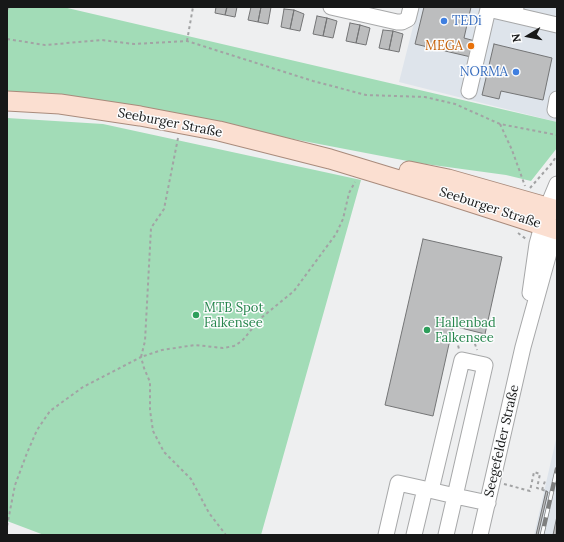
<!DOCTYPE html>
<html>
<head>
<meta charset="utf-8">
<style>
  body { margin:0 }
  #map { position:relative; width:564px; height:542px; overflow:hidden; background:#eeeff0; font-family:Lora,serif }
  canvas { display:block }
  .frame { position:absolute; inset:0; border:8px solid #171818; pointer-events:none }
  .north { position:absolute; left:508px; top:16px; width:40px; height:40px; -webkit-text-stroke:3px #fbfcfd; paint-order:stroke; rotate:260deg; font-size:11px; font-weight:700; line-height:16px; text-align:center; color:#171818 }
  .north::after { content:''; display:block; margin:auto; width:14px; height:18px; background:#171818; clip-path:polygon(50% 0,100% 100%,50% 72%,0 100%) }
</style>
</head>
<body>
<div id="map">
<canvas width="564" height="542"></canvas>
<div class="frame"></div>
<div class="north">N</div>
</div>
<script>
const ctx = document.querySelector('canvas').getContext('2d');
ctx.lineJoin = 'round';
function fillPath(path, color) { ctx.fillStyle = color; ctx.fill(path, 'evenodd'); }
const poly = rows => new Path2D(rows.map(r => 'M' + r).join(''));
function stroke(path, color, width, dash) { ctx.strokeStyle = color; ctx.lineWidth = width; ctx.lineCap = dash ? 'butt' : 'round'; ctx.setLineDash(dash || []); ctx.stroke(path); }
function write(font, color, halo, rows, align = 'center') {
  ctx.font = font + ' Lora,serif'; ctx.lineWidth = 3; ctx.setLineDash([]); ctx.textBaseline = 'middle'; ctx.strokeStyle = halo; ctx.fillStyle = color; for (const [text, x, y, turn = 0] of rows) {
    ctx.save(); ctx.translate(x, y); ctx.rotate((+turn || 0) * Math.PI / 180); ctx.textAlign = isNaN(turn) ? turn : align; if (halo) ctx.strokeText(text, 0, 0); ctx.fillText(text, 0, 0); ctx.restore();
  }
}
fillPath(poly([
  [418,7,557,7,557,122,399,82],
  [557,435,557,535,534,535,546,483]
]), '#dee4eb');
fillPath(poly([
  [7,7,63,7,557,122,557,148,531,181,506,175,418,163,220,125,7,95],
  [7,118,103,124,361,180,261,535,44,535,7,521]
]), '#a2dcb7');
const building = poly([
  [216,7,227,7,225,15,215,13,216,7],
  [227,7,237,7,235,17,225,15,227,7],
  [251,7,261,7,258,22,248,20,251,7],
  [261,7,271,7,268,24,258,22,261,7],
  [424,7,471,7,464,38,475,41,471,57,415,44,424,7],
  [284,9,294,10,290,29,281,27,284,9],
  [294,10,304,14,300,31,290,29,294,10],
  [317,16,327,18,323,36,313,34,317,16],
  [327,18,337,21,333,38,323,36,327,18],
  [350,23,360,25,356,43,346,41,350,23],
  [360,25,370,28,366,45,356,43,360,25],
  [383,30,393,31,389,50,379,48,383,30],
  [393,31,403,34,399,52,389,50,393,31],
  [494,44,552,58,543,100,501,91,499,99,482,95,494,44],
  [423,239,502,257,485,334,453,326,433,416,385,405,423,239],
  [546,491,548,492,538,535,536,535,546,491],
  [557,516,556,535,553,535,557,516]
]);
fillPath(building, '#bcbdbe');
stroke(building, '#747576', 1);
const minor = poly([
  [331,7,397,22,402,22,408,19,411,7],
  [516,7,514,15,557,25],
  [469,91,488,9,514,15],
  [555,110,557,99],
  [530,293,537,244,547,208,557,184],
  [431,490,462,360,485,365,455,496,488,503],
  [386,535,398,483,425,489],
  [414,535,425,489,455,496,446,535],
  [480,535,523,347,549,253,557,229]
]);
const major = poly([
  [7,101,60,104,140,116,219,131,330,159,445,194,557,230],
  [409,171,448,179,557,210]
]);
stroke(minor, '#a7a8a9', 17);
stroke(major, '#a98b7c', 21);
stroke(poly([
  [7,10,9,7],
  [7,39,45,45,102,40,134,44,187,41,313,81,366,95,425,97,455,104,500,124,557,135],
  [187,41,193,7],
  [500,124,512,150,525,186],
  [178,138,164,209,151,228,145,341,141,357,162,350,195,345,223,348,234,346,242,341,261,318,294,291,336,234,343,219,349,193,355,182],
  [530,188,552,163,557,155],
  [518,233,526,239],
  [455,334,459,349],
  [473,338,477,350],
  [504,484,530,491,534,472,540,474,537,488,546,491],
  [542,490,545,481],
  [7,526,15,485,27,453,37,430,50,411,83,387,141,357,144,368,150,382,150,410,153,431,164,452,191,479,209,513,226,535]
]), '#a2a3a4', 2, [3, 3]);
stroke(minor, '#fff', 15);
stroke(major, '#fbdfd1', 19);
const rail = poly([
  [542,535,557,469]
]);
stroke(rail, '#7e7f7f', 4.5);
stroke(rail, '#fbfcfd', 3, [9]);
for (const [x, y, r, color] of [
  [444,21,4,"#3f7fe0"],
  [471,46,4,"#e8710a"],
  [516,72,4,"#3f7fe0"],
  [196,315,4,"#2e9e5b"],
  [427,330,4,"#2e9e5b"]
]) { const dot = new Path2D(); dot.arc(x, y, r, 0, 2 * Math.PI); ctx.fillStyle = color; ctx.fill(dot); stroke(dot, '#fbfcfd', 1.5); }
write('13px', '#366cbe', '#fbfcfd', [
  ["TEDi",452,21],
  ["NORMA",508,72,"right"]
], 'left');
write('13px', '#c56008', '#fbfcfd', [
  ["MEGA",463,46]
], 'right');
write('13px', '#171818', '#fbfcfd', [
  ["Seeburger Straße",170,123,11],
  ["Seeburger Straße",490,208,18],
  ["Seegefelder Straße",502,441,-77]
]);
write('13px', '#27864d', '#fbfcfd', [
  ["MTB Spot",204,308],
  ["Falkensee",204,323],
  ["Hallenbad",435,323],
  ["Falkensee",435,338]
], 'left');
</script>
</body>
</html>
